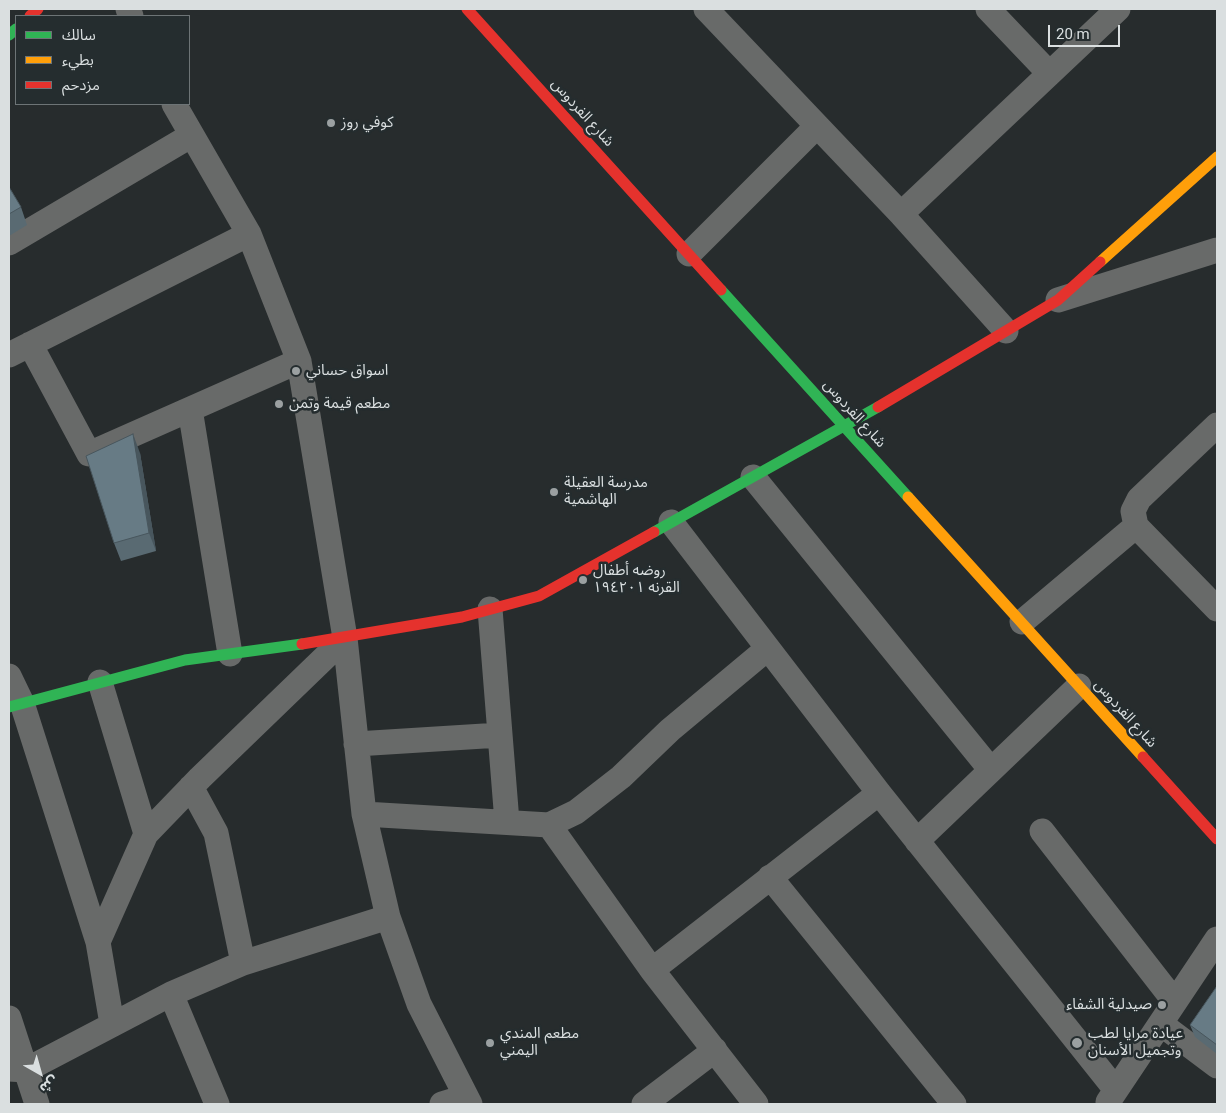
<!DOCTYPE html>
<html>
<head>
<meta charset="utf-8">
<style>
  body { margin:0 }
  #map { position:relative; width:1226px; height:1113px; overflow:hidden; background:#272c2d; font-family:Roboto,"Noto Sans Arabic",sans-serif }
  canvas { display:block }
  .frame { position:absolute; inset:0; border:10px solid #dadfe0; pointer-events:none }
  .legend { position:absolute; left:15px; top:15px; width:175px; height:90px; box-sizing:border-box; background:#252d2f; border:1px solid #6d7476; margin:0; padding:6px 9px; list-style:none; font-size:15px; color:#dadfe0 }
  .legend li { display:flex; align-items:center; gap:10px; height:25px }
  .legend b { width:25px; border:1px solid #6d7476 }
  .north { position:absolute; left:15px; top:1048px; width:50px; height:50px; -webkit-text-stroke:4px #252d2f; paint-order:stroke; rotate:142deg; font-size:14px; font-weight:700; line-height:20px; text-align:center; color:#dadfe0 }
  .north::after { content:''; display:block; margin:auto; width:18px; height:22px; background:#dadfe0; clip-path:polygon(50% 0,100% 100%,50% 72%,0 100%) }
  .scale { position:absolute; left:1048px; top:25px; width:72px; height:22px; box-sizing:border-box; border:2px solid #dadfe0; border-top:0; padding-left:6px; font-size:15px; line-height:18px; white-space:nowrap; color:#dadfe0; -webkit-text-stroke:4px #252d2f; paint-order:stroke }
</style>
</head>
<body>
<div id="map">
<canvas width="1226" height="1113"></canvas>
<div class="frame"></div>
<ul class="legend">
<li><b style="height:6px;background:#30b455"></b>سالك</li>
<li><b style="height:6px;background:#ff9f0a"></b>بطيء</li>
<li><b style="height:6px;background:#e5322d"></b>مزدحم</li>
</ul>
<div class="north">ش</div>
<div class="scale">20 m</div>
</div>
<script>
const ctx = document.querySelector('canvas').getContext('2d');
ctx.lineJoin = 'round';
const poly = rows => new Path2D(rows.map(r => 'M' + r).join(''));
function stroke(path, color, width, dash) { ctx.strokeStyle = color; ctx.lineWidth = width; ctx.lineCap = dash ? 'butt' : 'round'; ctx.setLineDash(dash || []); ctx.stroke(path); }
function fillPath(path, color) { ctx.fillStyle = color; ctx.fill(path, 'evenodd'); }
function write(font, color, halo, rows, align = 'center') {
  ctx.font = font + ' Roboto,"Noto Sans Arabic",sans-serif'; ctx.lineWidth = 5; ctx.setLineDash([]); ctx.textBaseline = 'middle'; ctx.strokeStyle = halo; ctx.fillStyle = color; for (const [text, x, y, turn = 0] of rows) {
    ctx.save(); ctx.translate(x, y); ctx.rotate((+turn || 0) * Math.PI / 180); ctx.textAlign = isNaN(turn) ? turn : align; if (halo) ctx.strokeText(text, 0, 0); ctx.fillText(text, 0, 0); ctx.restore();
  }
}
stroke(poly([
  [128,9,131,16],
  [706,9,901,214,1006,331],
  [988,9,1049,73],
  [174,104,249,234,299,361,345,638,364,814,388,917,419,1004,470,1104],
  [901,214,1118,9],
  [9,243,192,135],
  [689,254,817,126],
  [1058,300,1217,250],
  [30,344,89,454,299,361],
  [9,355,249,234],
  [190,409,230,654],
  [1217,425,1139,499,1133,511,1136,526,1217,609],
  [753,477,991,770],
  [671,522,879,793,1116,1090],
  [490,609,507,822],
  [1022,622,1136,526],
  [9,676,22,703,98,942,112,1024],
  [100,682,146,834],
  [356,744,500,735],
  [191,787,216,833,243,963],
  [364,814,549,825,576,812,621,777,670,730,767,649],
  [549,825,652,970,756,1104],
  [1042,831,1175,1002],
  [917,841,1079,686],
  [770,877,954,1104],
  [98,942,146,834,200,778,345,638],
  [652,970,879,793],
  [171,994,217,1104],
  [9,1018,37,1104],
  [1161,1024,1217,1066],
  [9,1069,26,1070,171,994,243,963,388,917],
  [1108,1102,1217,939],
  [442,1104,465,1097],
  [644,1104,715,1050]
]), '#686a69', 25);
stroke(poly([
  [9,35,16,29],
  [721,290,908,497],
  [654,532,878,407],
  [9,707,185,660,302,644]
]), '#30b455', 11);
stroke(poly([
  [1100,262,1217,157],
  [908,497,1143,757]
]), '#ff9f0a', 11);
stroke(poly([
  [467,9,721,290],
  [30,16,38,9],
  [878,407,1058,300,1100,262],
  [302,644,462,617,539,596,654,532],
  [1143,757,1217,839]
]), '#e5322d', 11);
fillPath(poly([
  [9,187,21,207,27,225,9,236],
  [140,453,156,551,121,561,114,543],
  [1217,986,1217,1054,1195,1037,1190,1025]
]), '#596a72');
fillPath(poly([
  [133,434,140,453,156,551,149,533]
]), '#48565d');
const building = poly([
  [9,187,21,207,9,214,9,187],
  [133,434,149,533,114,543,86,456,133,434],
  [1217,986,1217,1003,1216,1004,1217,1004,1217,1045,1190,1025,1217,986]
]);
fillPath(building, '#677b85');
stroke(building, '#48565d', 1);
for (const [x, y, r, color] of [
  [331,123,5,"#9ba0a1"],
  [296,371,5,"#9ba0a1"],
  [279,404,5,"#9ba0a1"],
  [554,492,5,"#9ba0a1"],
  [583,580,5,"#9ba0a1"],
  [1162,1005,5,"#9ba0a1"],
  [490,1043,5,"#9ba0a1"],
  [1077,1043,6,"#9ba0a1"]
]) { const dot = new Path2D(); dot.arc(x, y, r, 0, 2 * Math.PI); ctx.fillStyle = color; ctx.fill(dot); stroke(dot, '#252d2f', 2); }
write('15px', '#dadfe0', '#252d2f', [
  ["شارع الفردوس",582,113,48],
  ["شارع الفردوس",854,414,48],
  ["شارع الفردوس",1125,714,48]
]);
write('15px', '#dadfe0', '#252d2f', [
  ["كوفي روز",341,123],
  ["اسواق حساني",306,371],
  ["مطعم قيمة وتمن",289,404],
  ["مدرسة العقيلة",564,483],
  ["الهاشمية",564,500],
  ["روضه أطفال",593,571],
  ["القرنه ١٩٤٢٠١",593,588],
  ["صيدلية الشفاء",1152,1005,"right"],
  ["مطعم المندي",500,1034],
  ["اليمني",500,1051],
  ["عيادة مرايا لطب",1088,1034],
  ["وتجميل الأسنان",1088,1051]
], 'left');
</script>
</body>
</html>
